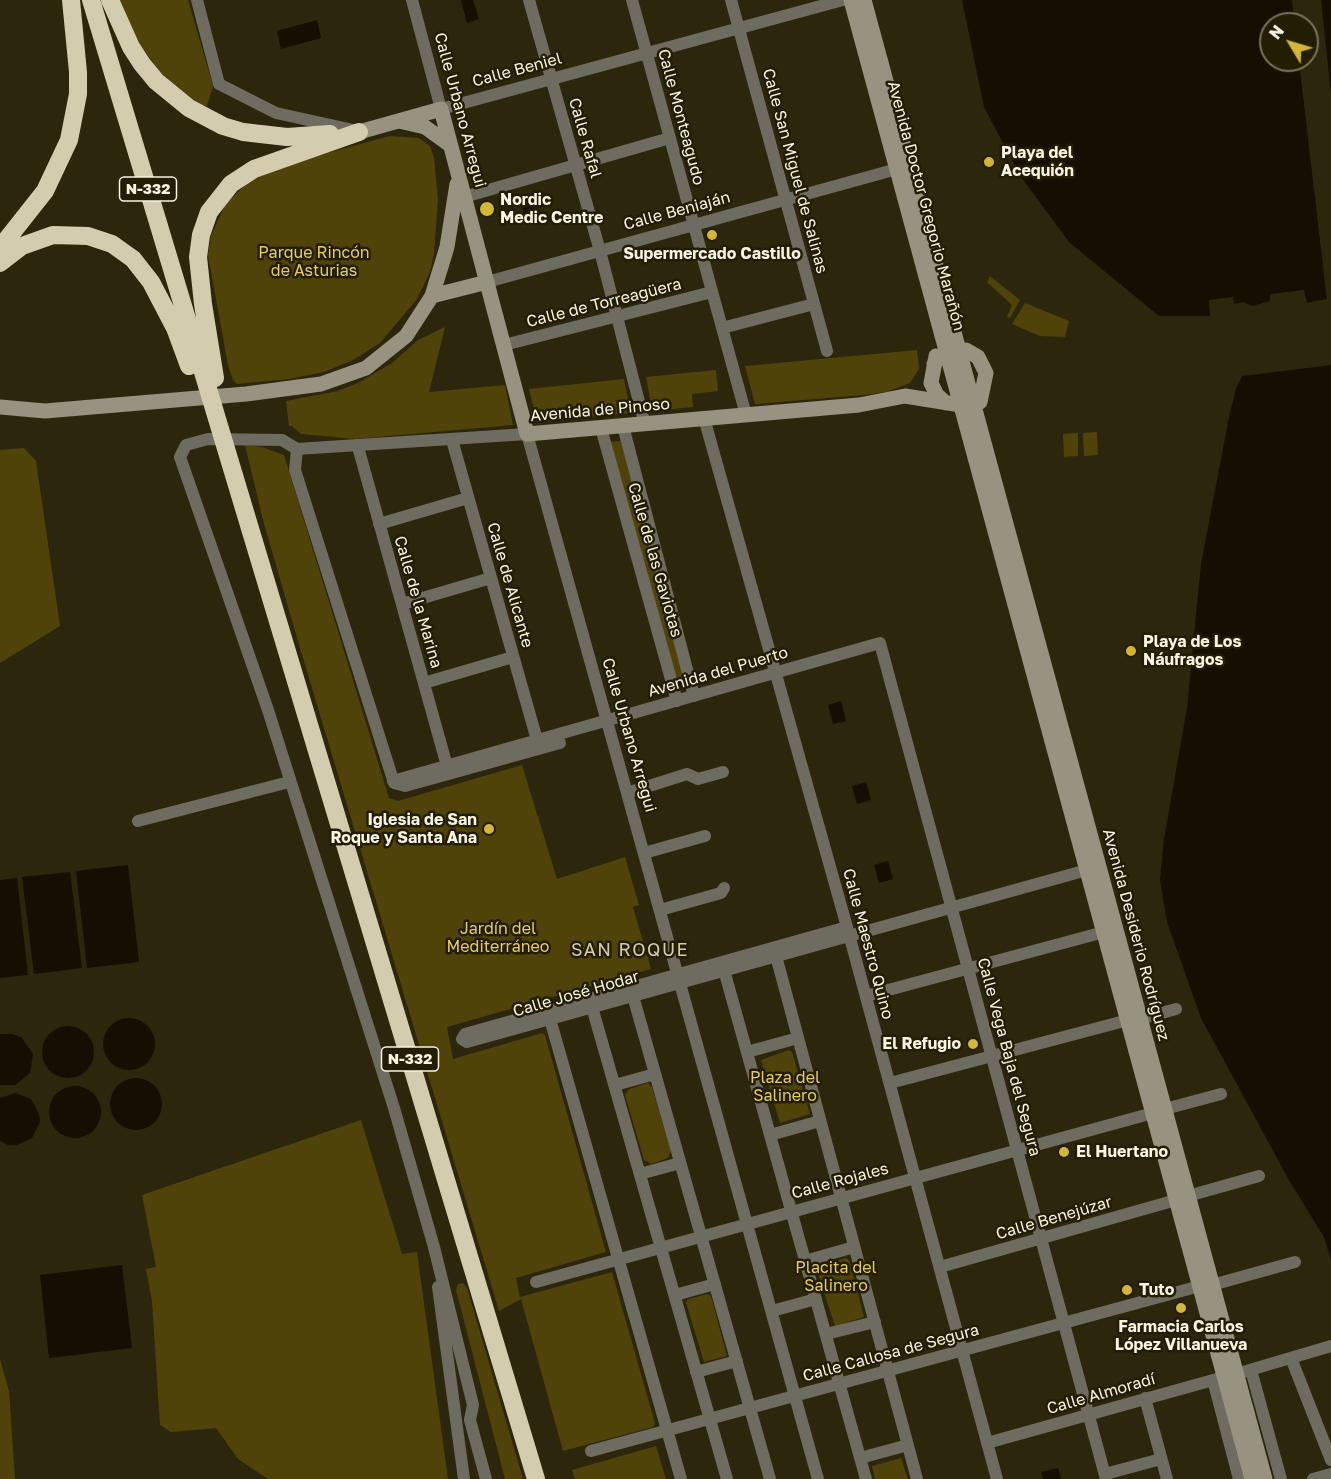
<!DOCTYPE html>
<html>
<head>
<meta charset="utf-8">
<style>
  body { margin:0 }
  #map { position:relative; width:1331px; height:1479px; overflow:hidden; background:#2c260d; font-family:"Golos Text",sans-serif }
  canvas { display:block }
  .north { position:absolute; left:1259px; top:12px; width:60px; height:60px; box-sizing:border-box; background:#231d04; border:2px solid #78735e; border-radius:50%; rotate:308deg; font-size:16px; font-weight:700; line-height:24px; text-align:center; color:#f7f4e4 }
  .north::after { content:''; display:block; margin:auto; width:21px; height:27px; background:#d3b635; clip-path:polygon(50% 0,100% 100%,50% 72%,0 100%) }
</style>
</head>
<body>
<div id="map">
<canvas width="1331" height="1479"></canvas>
<div class="north">N</div>
</div>
<script>
const ctx = document.querySelector('canvas').getContext('2d');
ctx.lineJoin = 'round';
function fillPath(path, color) { ctx.fillStyle = color; ctx.fill(path, 'evenodd'); }
const poly = rows => new Path2D(rows.map(r => 'M' + r).join(''));
function stroke(path, color, width, dash) { ctx.strokeStyle = color; ctx.lineWidth = width; ctx.lineCap = dash ? 'butt' : 'round'; ctx.setLineDash(dash || []); ctx.stroke(path); }
function write(font, color, halo, rows, align = 'center') {
  ctx.font = font + ' "Golos Text",sans-serif'; ctx.lineWidth = 5; ctx.setLineDash([]); ctx.textBaseline = 'middle'; ctx.strokeStyle = halo; ctx.fillStyle = color; for (const [text, x, y, turn = 0] of rows) {
    ctx.save(); ctx.translate(x, y); ctx.rotate((+turn || 0) * Math.PI / 180); ctx.textAlign = isNaN(turn) ? turn : align; if (halo) ctx.strokeText(text, 0, 0); ctx.fillText(text, 0, 0); ctx.restore();
  }
}
fillPath(poly([
  [120,0,188,0,213,86,207,106,200,105,159,71,139,43],
  [390,136,419,138,430,146,434,158,438,199,434,253,430,272,417,299,380,343,353,360,324,372,289,379,237,384,233,380,228,365,208,255,211,236,226,203,251,180,286,164],
  [990,276,1020,300,1010,318,1007,317,1012,305,987,282],
  [1025,303,1069,321,1065,337,1040,336,1012,324],
  [445,327,429,392,505,385,513,425,355,439,301,434,292,426,289,426,286,401,338,391,358,383,392,363,418,340],
  [917,350,919,369,910,383,886,392,864,395,755,404,745,366],
  [716,370,718,391,692,394,693,407,654,411,652,409,646,377],
  [624,379,631,413,537,422,529,389],
  [1097,432,1098,455,1084,456,1083,433],
  [1078,433,1078,456,1064,457,1063,434],
  [621,441,690,687,678,691,609,442],
  [245,445,262,447,284,455,389,798,398,801,522,765,557,879,625,857,639,905,633,907,651,969,447,1027,453,1059,542,1033,545,1035,606,1252,516,1278,520,1297,612,1272,655,1423,653,1427,563,1451,521,1299,499,1311,302,655,263,520],
  [24,448,36,461,60,626,0,663,0,450],
  [789,1050,792,1052,810,1114,780,1123,761,1060],
  [648,1083,652,1087,671,1151,668,1158,651,1164,644,1160,625,1095,629,1089],
  [361,1120,402,1254,417,1252,448,1479,268,1479,238,1459,216,1428,171,1432,160,1425,152,1301,146,1269,156,1267,142,1195],
  [846,1258,849,1260,864,1317,835,1326,816,1267],
  [463,1283,467,1288,523,1479,505,1479,456,1290,458,1284],
  [707,1294,711,1296,727,1356,704,1362,686,1303,688,1299],
  [0,1359,9,1391,15,1479,0,1479],
  [656,1446,666,1479,575,1479,572,1470],
  [901,1458,908,1479,875,1479,872,1466]
]), '#4f430a');
fillPath(poly([
  [461,0,473,0,479,19,467,23],
  [962,0,1292,0,1294,24,1271,24,1271,60,1299,60,1327,299,1307,303,1304,290,1270,294,1270,301,1252,306,1243,302,1234,304,1233,297,1209,300,1210,316,1159,316,1069,242,1021,177,984,107],
  [1321,0,1331,0,1331,94],
  [317,20,321,38,281,49,277,31],
  [530,193,536,215,525,218,519,196],
  [1331,365,1331,1260,1324,1237,1290,1182,1201,1018,1167,922,1160,880,1164,839,1187,708,1201,564,1229,417,1236,389,1242,376],
  [841,701,846,721,833,724,828,705],
  [866,782,871,800,857,804,852,786],
  [888,861,893,879,879,883,874,865],
  [128,865,139,962,87,968,76,871],
  [70,872,82,968,34,974,22,877],
  [17,878,28,975,0,978,0,880],
  '103 1044a26 26 0 1 1 52 0a26 26 0 1 1-52 0Z',
  '42 1052a26 26 0 1 1 52 0a26 26 0 1 1-52 0Z',
  [0,1034,13,1034,22,1038,33,1054,30,1073,15,1085,0,1085],
  '110 1104a26 26 0 1 1 52 0a26 26 0 1 1-52 0Z',
  '49 1112a26 26 0 1 1 52 0a26 26 0 1 1-52 0Z',
  [15,1093,31,1099,39,1114,40,1122,32,1138,17,1145,8,1145,0,1141,0,1098],
  [122,1265,132,1348,49,1358,40,1275],
  [1058,1468,1061,1479,1043,1479,1041,1472]
]), '#140f00');
fillPath(poly([
  [1299,60,1302,60,1330,299,1328,302,1308,306,1307,303,1327,299],
  [1159,316,1210,316,1209,319,1159,319],
  [1331,362,1331,365,1238,376,1241,373]
]), '#2c260d');
stroke(poly([
  [197,0,219,84,276,113,358,131],
  [412,0,441,109,843,0],
  [529,0,600,251,645,425],
  [632,0,746,415],
  [731,0,827,351],
  [464,197,670,138],
  [487,282,897,169],
  [722,328,814,304],
  [504,345,712,292],
  [704,418,847,927,997,1479],
  [623,426,694,696],
  [601,428,677,701],
  [452,440,537,740],
  [358,447,447,766],
  [297,449,527,434,818,1479],
  [297,449,282,440,208,439,186,445,180,457,268,710,394,1108,434,1247,473,1405,470,1420,486,1479],
  [297,449,295,470,394,783,405,786,560,743],
  [379,524,468,498],
  [402,604,491,578],
  [424,683,513,657],
  [393,781,880,643,1106,1479],
  [627,793,687,774,698,779,723,772],
  [138,821,289,782],
  [644,853,705,836],
  [660,910,721,893,724,888],
  [847,927,465,1034,462,1039,467,1042,1087,870],
  [776,956,917,1479],
  [724,970,866,1479],
  [633,996,770,1479],
  [866,996,1104,932],
  [592,1007,727,1479],
  [548,1012,681,1479],
  [1140,1019,1176,1009],
  [747,1052,798,1038],
  [890,1083,1128,1020],
  [615,1085,655,1074],
  [1165,1109,1221,1094],
  [770,1135,820,1121],
  [640,1174,680,1163],
  [1188,1196,1259,1176],
  [805,1261,854,1247],
  [940,1267,1176,1200],
  [536,1282,1153,1113],
  [1212,1285,1295,1262],
  [438,1287,464,1479],
  [675,1295,715,1284],
  [772,1311,816,1299],
  [826,1334,875,1322],
  [1291,1358,1331,1460],
  [1251,1370,1281,1479],
  [696,1372,737,1361],
  [1243,1372,1331,1346],
  [1213,1380,1239,1479],
  [1145,1398,1167,1479],
  [987,1443,1224,1377],
  [591,1451,1200,1286],
  [860,1458,908,1445],
  [1105,1474,1161,1459],
  [1313,1479,1331,1474]
]), '#6e6c60', 12);
stroke(poly([
  [851,0,1252,1479],
  [864,0,1265,1479],
  [399,121,425,127,450,145],
  [359,132,441,109,527,434,859,405,905,396,961,405,972,401,982,392],
  [432,296,487,282],
  [936,356,931,383,937,395,946,403],
  [934,364,941,355,952,350,966,350,978,357,986,373,980,402],
  [0,407,45,411,246,394,321,384,366,368,406,336,432,296,447,247,457,184]
]), '#979380', 15);
stroke(poly([
  [91,0,536,1479],
  [110,0,131,47,142,64,156,81,189,108,223,126,243,132,287,137,330,134],
  [0,248,45,191,69,140,78,94,78,72,71,0],
  [0,263,22,246,53,235,88,236,112,244,133,259,151,282,175,328,189,366],
  [215,378,203,304,198,257,201,235,209,212,231,184,254,169,359,132]
]), '#d3ccaf', 18);
for (const [x, y, r, color] of [
  [989,162,6,"#d3b635"],
  [487,209,8,"#d3b635"],
  [712,235,6,"#d3b635"],
  [1131,651,6,"#d3b635"],
  [489,829,6,"#d3b635"],
  [973,1044,6,"#d3b635"],
  [1064,1152,6,"#d3b635"],
  [1127,1290,6,"#d3b635"],
  [1181,1308,6,"#d3b635"]
]) { const dot = new Path2D(); dot.arc(x, y, r, 0, 2 * Math.PI); ctx.fillStyle = color; ctx.fill(dot); stroke(dot, '#231d04', 2); }
for (const [x, y, w] of [
  [148,189,57],
  [410,1059,57]
]) { const box = new Path2D(); box.roundRect(x - w / 2, y - 12, w, 24, 4.5); ctx.fillStyle = '#231d04'; ctx.fill(box); stroke(box, '#f7f4e4', 1.5); }
write('bold 15px', '#f7f4e4', null, [
  ["N-332",148,189],
  ["N-332",410,1059]
]);
write('16px', '#f7f4e4', '#231d04', [
  ["Calle Beniel",517,70,-15],
  ["Calle Urbano Arregui",460,110,75],
  ["Calle Monteagudo",681,117,75],
  ["Calle Rafal",585,138,74],
  ["Calle San Miguel de Salinas",795,171,75],
  ["Avenida Doctor Gregorio Marañón",926,206,75],
  ["Calle Beniaján",677,211,-15],
  ["Calle de Torreagüera",604,303,-14],
  ["Avenida de Pinoso",600,410,-5],
  ["Calle de las Gaviotas",655,560,74],
  ["Calle de Alicante",510,585,74],
  ["Calle de la Marina",418,602,74],
  ["Avenida del Puerto",718,672,-16],
  ["Calle Urbano Arregui",629,735,74],
  ["Avenida Desiderio Rodríguez",1136,935,75],
  ["Calle Maestro Quino",868,944,75],
  ["Calle José Hodar",576,994,-16],
  ["Calle Vega Baja del Segura",1009,1057,75],
  ["Calle Rojales",840,1181,-15],
  ["Calle Benejúzar",1054,1218,-16],
  ["Calle Callosa de Segura",891,1353,-15],
  ["Calle Almoradí",1101,1394,-16]
]);
write('bold 16px', '#f7f4e4', '#231d04', [
  ["Playa del",1001,153],
  ["Acequión",1001,171],
  ["Nordic",500,200],
  ["Medic Centre",500,218],
  ["Supermercado Castillo",712,254,"center"],
  ["Playa de Los",1143,642],
  ["Náufragos",1143,660],
  ["Iglesia de San",477,820,"right"],
  ["Roque y Santa Ana",477,838,"right"],
  ["El Refugio",961,1044,"right"],
  ["El Huertano",1076,1152],
  ["Tuto",1139,1290],
  ["Farmacia Carlos",1181,1327,"center"],
  ["López Villanueva",1181,1345,"center"]
], 'left');
write('16px', '#e5cd64', '#231d04', [
  ["Parque Rincón",314,253],
  ["de Asturias",314,271],
  ["Jardín del",498,929],
  ["Mediterráneo",498,947],
  ["Plaza del",785,1078],
  ["Salinero",785,1096],
  ["Placita del",836,1268],
  ["Salinero",836,1286]
]);
ctx.letterSpacing = '1.5px';
write('18px', '#d3ccae', '#231d04', [
  ["SAN ROQUE",630,950]
]);
ctx.letterSpacing = '0px';
</script>
</body>
</html>
